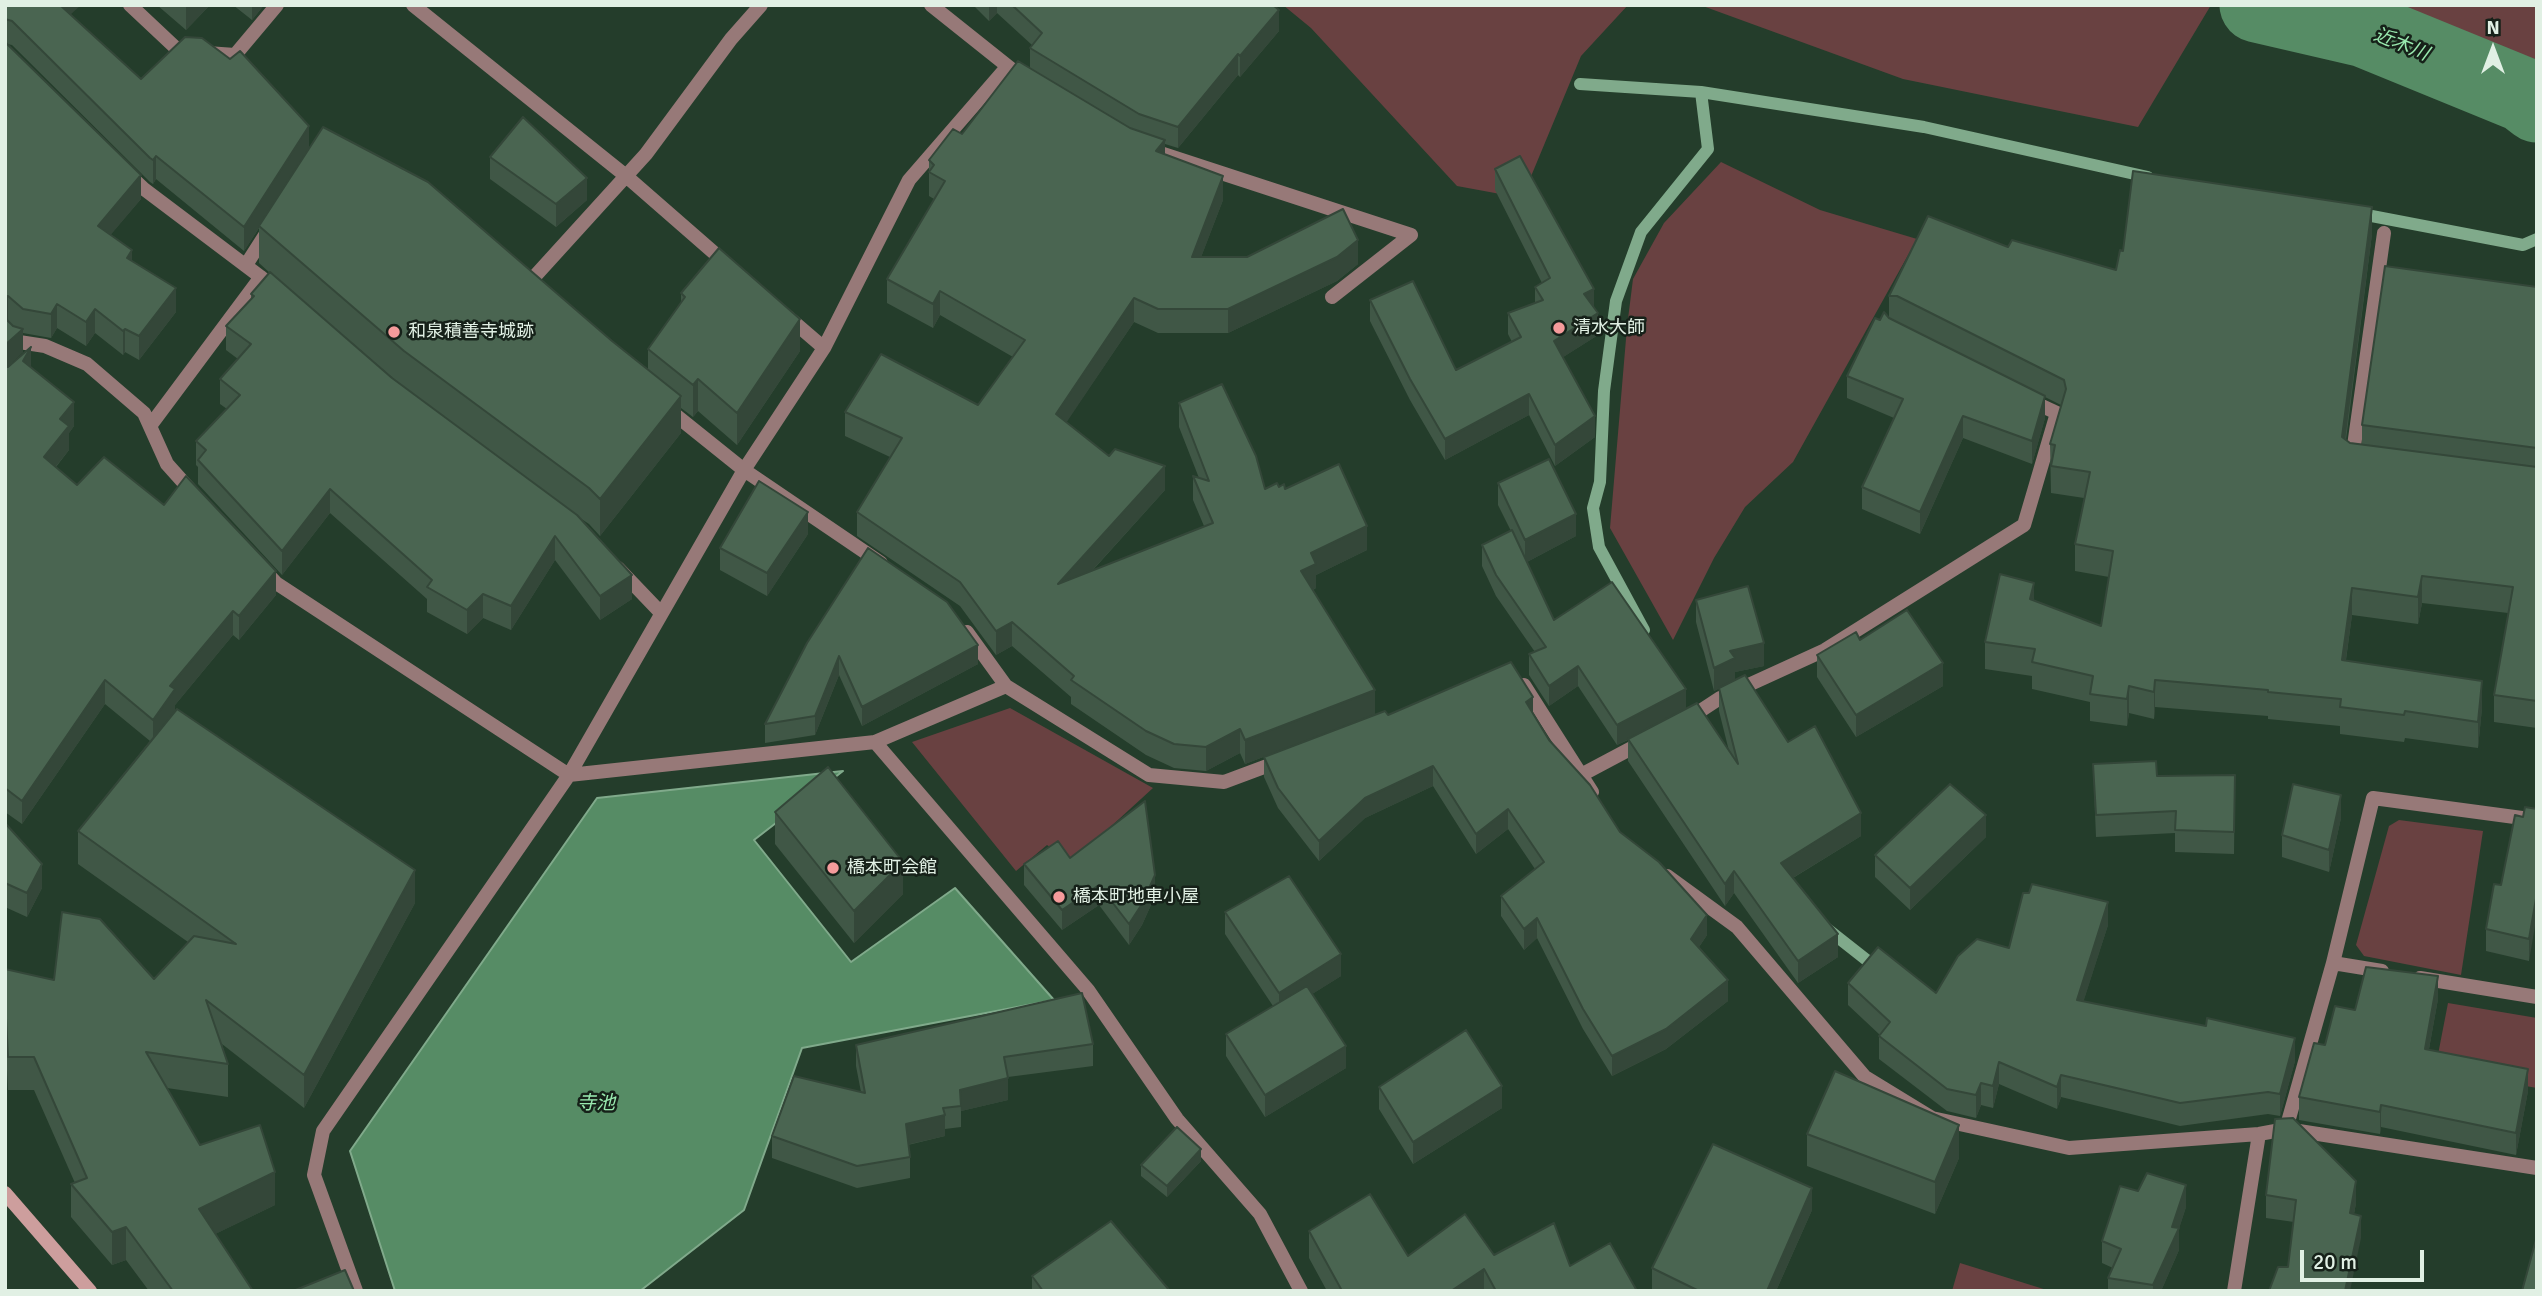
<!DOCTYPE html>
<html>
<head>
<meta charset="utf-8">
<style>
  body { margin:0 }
  #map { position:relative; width:2542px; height:1296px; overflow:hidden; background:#243d2b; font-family:Signika,sans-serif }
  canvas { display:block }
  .frame { position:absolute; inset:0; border:7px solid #e1f0e4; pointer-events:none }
  .north { position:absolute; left:2458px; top:14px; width:70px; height:70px; -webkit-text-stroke:5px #162119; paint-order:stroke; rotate:0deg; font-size:19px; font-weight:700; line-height:28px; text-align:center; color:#e1f0e4 }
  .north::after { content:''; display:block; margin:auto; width:24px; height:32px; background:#e1f0e4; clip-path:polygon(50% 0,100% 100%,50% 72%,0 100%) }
  .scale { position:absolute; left:2300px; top:1250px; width:124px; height:32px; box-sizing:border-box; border:4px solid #e1f0e4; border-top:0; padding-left:9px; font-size:21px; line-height:24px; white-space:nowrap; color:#e1f0e4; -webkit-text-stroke:5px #162119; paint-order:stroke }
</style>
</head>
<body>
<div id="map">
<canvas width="2542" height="1296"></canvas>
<div class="frame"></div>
<div class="north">N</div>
<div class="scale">20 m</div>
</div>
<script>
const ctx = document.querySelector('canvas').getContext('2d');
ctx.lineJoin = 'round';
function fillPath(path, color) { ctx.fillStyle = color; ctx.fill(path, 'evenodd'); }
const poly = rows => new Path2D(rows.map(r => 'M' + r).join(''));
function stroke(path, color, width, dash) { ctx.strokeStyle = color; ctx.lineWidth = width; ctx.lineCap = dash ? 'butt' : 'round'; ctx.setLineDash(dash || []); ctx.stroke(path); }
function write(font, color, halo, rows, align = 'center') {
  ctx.font = font + ' Signika,"Noto Sans JP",sans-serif'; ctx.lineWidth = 5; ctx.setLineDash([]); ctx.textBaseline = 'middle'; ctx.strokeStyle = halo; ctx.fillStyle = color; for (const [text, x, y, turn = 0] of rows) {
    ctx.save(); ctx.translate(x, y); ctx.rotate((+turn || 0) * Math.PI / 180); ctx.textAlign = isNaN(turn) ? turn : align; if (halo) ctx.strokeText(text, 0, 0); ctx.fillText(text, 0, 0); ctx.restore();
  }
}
fillPath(poly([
  [1283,5,1628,5,1581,56,1522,198,1457,186,1311,28],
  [1700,5,2211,5,2138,127,1903,79],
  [2383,5,2537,5,2537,60],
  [1721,162,1820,210,1917,239,1793,462,1745,507,1714,558,1673,640,1610,528,1627,327,1633,279,1664,223],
  [1010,708,1153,788,1072,862,1047,845,1016,871,912,742],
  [2399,820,2483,831,2461,975,2364,956,2356,945,2389,826],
  [2448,1003,2537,1018,2537,1088,2435,1070],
  [1960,1263,2050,1291,1952,1291]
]), '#694141');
const water = poly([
  [843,771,754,840,851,962,955,888,1054,1000,802,1048,744,1210,640,1291,395,1291,350,1151,597,798,843,771]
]);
fillPath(water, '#568c65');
stroke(water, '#80aa8b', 2);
stroke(poly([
  [1580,84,1701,92,1924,127,2148,177],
  [2356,213,2523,245,2537,239],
  [1644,630,1599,547,1593,508,1600,482,1604,391,1616,301,1641,232,1708,149,1701,92],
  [1826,928,1873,965]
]), '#80aa8b', 12);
stroke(poly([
  [2257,5,2365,30,2524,95,2537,105]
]), '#568c65', 75);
stroke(poly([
  [130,5,179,51,235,55,247,69],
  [413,5,626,176,728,265],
  [931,5,1015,72],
  [235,55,277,5],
  [1157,152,1411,235,1332,297],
  [128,174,144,189,278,290],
  [246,265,269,229],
  [526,286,646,154,731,39,761,5],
  [788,317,824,348],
  [5,329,19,342,45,346,87,364,144,413,167,464,193,493],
  [668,409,744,470,881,563],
  [150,426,261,277],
  [2352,460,2384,233],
  [618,568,661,613],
  [264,570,276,583,569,775,875,742,1006,686,1149,775,1224,782,1283,760],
  [967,632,1006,686],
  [1524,685,1592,792],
  [1685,721,1720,698,1825,650,2024,525,2057,413,2029,400],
  [875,742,1088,990,1177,1119,1260,1214,1301,1291],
  [1581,775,1645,741],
  [1667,876,1737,927,1865,1077,1932,1118,2069,1148,2259,1134,2286,1129,2537,1168],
  [2333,963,2373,798,2537,820],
  [2420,978,2537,997],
  [2286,1129,2333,963,2382,971],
  [356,1291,314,1175,323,1131,569,775,744,470,824,348,909,180,1007,67],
  [2234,1291,2259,1134]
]), '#977978', 14);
stroke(poly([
  [5,1193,90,1291]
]), '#cd9e9d', 14);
fillPath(poly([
  [5,5,70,15,141,79,309,149,612,341,648,369,648,349,681,304,681,293,800,351,737,445,698,411,693,417,681,408,681,433,600,536,589,524,577,516,632,599,600,620,555,560,511,630,483,618,467,634,427,612,427,599,330,513,282,575,198,484,198,467,196,465,196,441,227,409,220,404,220,379,238,359,226,350,226,326,251,299,251,294,270,273,259,263,259,228,244,251,156,179,153,184,150,182,12,45,7,44,141,199,110,235,176,312,139,360,125,352,123,355,95,333,86,346,57,328,51,338,23,333,23,352,7,367,31,367,74,426,69,433,69,450,56,467,77,485,276,595,239,640,233,635,175,705,175,711,415,903,304,1108,222,1044,228,1064,228,1097,167,1088,200,1145,275,1205,215,1234,253,1291,149,1291,126,1260,112,1265,71,1217,71,1184,75,1183,34,1090,8,1090,5,1032,5,969,54,980,154,979,188,942,78,864,78,831,150,741,105,704,22,824,5,812],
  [322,317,402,386,392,378],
  [157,5,210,5,186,30],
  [233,5,264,5,252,20],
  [973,5,1273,5,1279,31,1240,77,1238,75,1178,148,1165,144,1165,154,1223,200,1201,257,1358,264,1337,281,1228,333,1158,333,1134,322,1066,422,1109,456,1165,490,1092,571,1204,526,1193,500,1193,476,1199,478,1179,427,1179,403,1265,489,1279,487,1285,489,1367,550,1316,575,1316,588,1313,590,1375,714,1245,764,1240,753,1206,771,1174,768,1146,755,1071,704,1071,697,1012,646,996,655,960,606,857,536,857,512,890,457,845,436,845,412,978,405,1013,357,940,315,933,328,887,303,887,279,934,199,929,196,929,160,962,134,1030,68,1030,48,1032,45,997,13,989,21],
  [490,157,587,200,556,227,490,179],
  [1495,169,1594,307,1598,335,1563,357,1595,437,1555,466,1529,415,1445,460,1410,400,1370,321,1370,300,1456,370,1512,342,1508,334,1508,313,1535,303,1535,287,1542,283,1495,190],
  [2372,234,2346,440,2350,443,2362,444,2362,425,2537,287,2537,728,2494,722,2494,695,2508,613,2422,603,2418,624,2352,615,2346,660,2482,708,2478,748,2405,738,2404,742,2340,734,2340,726,2268,719,2268,716,2155,707,2154,719,2129,713,2127,726,2090,721,2090,702,2032,689,2032,676,1985,669,1985,642,2034,600,2101,626,2109,577,2075,571,2075,544,2084,498,2051,493,2050,444,2061,405,2045,397,2045,418,2032,464,1963,438,1920,534,1862,509,1862,487,1894,418,1847,398,1847,376,1880,320,1889,319,1889,296,2008,247,2116,270],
  [1498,483,1576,536,1527,562,1554,620,1686,709,1729,751,1719,711,1719,688,1722,687,1714,691,1696,622,1696,600,1764,666,1735,672,1735,680,1788,742,1861,836,1793,878,1838,957,1798,983,1734,893,1725,906,1628,761,1628,740,1617,745,1578,686,1549,706,1529,675,1529,654,1535,652,1496,596,1482,566,1482,545,1511,531,1498,505],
  [808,534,767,596,720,570,720,548],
  [1860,640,1943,686,1856,737,1817,677,1817,655],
  [807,643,978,664,862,726,839,675,815,735,765,743,765,724],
  [1533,714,1549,740,1620,832,1707,935,1699,947,1728,1001,1666,1049,1612,1076,1583,1029,1537,938,1524,950,1501,916,1501,896,1535,869,1508,829,1476,854,1433,786,1365,818,1319,861,1278,808,1264,777,1264,757,1388,715],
  [2093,764,2157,776,2235,775,2234,854,2175,852,2175,833,2096,837],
  [2537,809,2529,961,2486,951,2486,929,2523,817],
  [775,812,903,894,854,943,775,844],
  [2341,818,2329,872,2282,857,2282,835],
  [5,823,42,888,27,917,5,907],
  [1986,837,1910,910,1875,877,1875,855],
  [1070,858,1155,896,1142,925,1129,945,1099,905,1062,930,1024,885,1024,864],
  [1225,912,1341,976,1312,994,1346,1068,1265,1117,1226,1056,1226,1034,1273,1006,1225,934],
  [2108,925,2083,1002,2295,1061,2280,1116,2268,1114,2180,1126,2061,1097,2057,1109,1999,1084,1993,1108,1981,1105,1976,1118,1947,1111,1879,1059,1879,1036,1880,1035,1848,1005,1848,983,1936,993,2009,948],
  [2438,999,2429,1049,2528,1091,2516,1155,2381,1127,2380,1134,2299,1120,2299,1097,2325,1045,2355,1010],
  [1093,1044,1093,1066,1008,1077,1008,1100,961,1111,961,1127,945,1129,945,1136,908,1145,910,1157,910,1178,857,1188,772,1158,772,1136,861,1092,856,1066,856,1045],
  [1379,1087,1502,1108,1413,1164,1379,1109],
  [1807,1134,1959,1158,1935,1214,1807,1166],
  [1201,1161,1167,1197,1141,1176,1141,1165],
  [2266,1195,2356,1203,2354,1214,2361,1238,2288,1267,2294,1222,2266,1218],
  [2186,1207,2179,1228,2179,1250,2161,1291,2108,1291,2108,1278,2113,1268,2102,1263,2102,1241],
  [1812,1210,1776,1291,1652,1291,1652,1268],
  [1309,1231,1408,1256,1494,1255,1570,1266,1637,1291,1327,1291,1309,1258],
  [1032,1276,1170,1291,1032,1291]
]), '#405746');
fillPath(poly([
  [57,5,81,5,57,27],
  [187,5,210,5,186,30,186,6],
  [252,5,264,5,252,20],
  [989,5,997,5,997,13,989,21],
  [1279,10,1279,31,1240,77,1240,56],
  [1238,54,1238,75,1178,148,1178,127],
  [309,126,309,150,244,251,244,227],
  [1165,140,1165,164,1156,151],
  [156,156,156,179,153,184,153,160],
  [141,175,141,199,98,250,98,226],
  [1223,176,1223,200,1192,281,1192,257],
  [587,178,587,200,556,227,556,204],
  [2372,207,2372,234,2342,464,2342,437],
  [1358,240,1358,264,1337,281,1228,333,1228,309],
  [132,250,132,274,127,258],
  [176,288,176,312,139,360,139,336],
  [1594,289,1594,311,1584,294],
  [940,291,940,315,933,328,933,304],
  [8,296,8,320,5,321,5,297],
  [1134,298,1134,322,1056,438,1056,414],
  [57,304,57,328,51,338,51,314],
  [95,309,95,333,86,346,86,322],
  [1598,313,1598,335,1554,363,1554,341],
  [800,319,800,351,737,445,737,413],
  [23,329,23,352,5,369,5,345],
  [125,329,125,352,123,355,123,331],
  [31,347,31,371,23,361],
  [698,379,698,411,693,417,693,385],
  [1529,394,1529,415,1445,460,1445,439],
  [681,396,681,433,600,536,600,499],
  [2045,396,2045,418,2032,464,2032,441],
  [74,402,74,426,69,433,69,450,44,481,44,457,60,419],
  [1595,416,1595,437,1555,466,1555,445],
  [1963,416,1963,438,1920,534,1920,512],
  [1165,466,1165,490,1058,608,1058,584],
  [330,489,330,513,282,575,282,551],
  [808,512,808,534,767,596,767,573],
  [1576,514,1576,536,1525,563,1525,540],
  [1367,526,1367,550,1316,575,1316,588,1301,595,1301,571,1311,553],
  [555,536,555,560,511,630,511,606],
  [276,571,276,595,239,640,239,616],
  [632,575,632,599,600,620,600,596],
  [2422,576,2422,603,2418,624,2418,597],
  [2034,583,2034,610,2030,599],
  [2352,588,2352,615,2342,687,2342,660],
  [483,594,483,618,467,634,467,610],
  [233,611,233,635,175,705,175,713,153,744,153,720,170,686],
  [1012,622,1012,646,996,655,996,631],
  [1764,643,1764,666,1735,672,1735,681,1714,691,1714,668,1730,651],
  [978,645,978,664,862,726,862,707],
  [839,656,839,675,815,735,815,716],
  [1943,663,1943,686,1856,737,1856,715],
  [1578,666,1578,686,1549,706,1549,686],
  [105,680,105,704,22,824,22,801],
  [2155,680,2155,707,2154,719,2154,692],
  [2482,681,2482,708,2478,748,2478,722],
  [2129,686,2129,713,2127,726,2127,699],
  [1686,689,1686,710,1617,745,1617,725],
  [1375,690,1375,714,1245,764,1245,740],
  [1533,697,1533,717,1526,702],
  [1240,729,1240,753,1206,771,1206,747],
  [1433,766,1433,786,1365,818,1319,861,1319,841,1365,798],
  [2341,795,2341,818,2329,872,2329,850],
  [1508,809,1508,829,1476,854,1476,834],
  [1861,813,1861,836,1781,885,1781,863],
  [1986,815,1986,837,1910,910,1910,888],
  [903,862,903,894,854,943,854,911],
  [42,864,42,888,27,917,27,893],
  [415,870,415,903,304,1108,304,1075],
  [1734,871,1734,893,1725,906,1725,884],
  [1155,875,1155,896,1142,925,1129,945,1129,924],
  [1099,885,1099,905,1062,930,1062,910],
  [2537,893,2537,915,2529,961,2529,939],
  [2108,902,2108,925,2077,1022,2077,1000],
  [1707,915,1707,935,1691,959,1691,939],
  [1537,918,1537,938,1524,950,1524,929],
  [1838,934,1838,957,1798,983,1798,961],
  [1341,954,1341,976,1279,1015,1279,993],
  [2438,976,2438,999,2425,1071,2425,1049],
  [1728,980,1728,1001,1666,1049,1612,1076,1612,1056],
  [2295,1038,2295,1061,2280,1116,2280,1094],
  [1346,1046,1346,1068,1265,1117,1265,1095],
  [1999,1062,1999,1084,1993,1108,1993,1086],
  [2528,1069,2528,1091,2516,1155,2516,1133],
  [2061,1075,2061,1097,2057,1109,2057,1087],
  [1008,1078,1008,1100,961,1111,960,1090],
  [1981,1083,1981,1105,1976,1118,1976,1095],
  [1502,1086,1502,1108,1413,1164,1413,1142],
  [2381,1105,2381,1127,2380,1134,2380,1112],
  [945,1115,945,1136,906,1145,906,1124],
  [1959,1125,1959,1158,1935,1214,1935,1182],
  [1201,1149,1201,1161,1167,1197,1167,1186],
  [275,1172,275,1205,199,1242,199,1209],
  [2356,1181,2356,1203,2350,1235,2350,1213],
  [2186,1185,2186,1207,2179,1229,2179,1228,2179,1250,2161,1291,2153,1291,2153,1285],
  [1812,1188,1812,1210,1776,1291,1767,1291],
  [2361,1216,2361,1238,2350,1291,2345,1291],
  [126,1227,126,1260,112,1265,112,1232],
  [1484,1269,1484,1291,1451,1291]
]), '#344739');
const building = poly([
  [5,5,60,5,141,79,185,37,202,38,230,59,240,51,309,126,244,227,156,156,153,160,150,158,12,21,5,19,5,5],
  [1012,5,1273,5,1279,10,1240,56,1238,54,1178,127,1139,114,1030,48,1042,33,1012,5],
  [5,42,141,175,98,226,132,250,127,258,176,288,139,336,125,329,123,331,95,309,86,322,57,304,51,314,23,309,8,296,5,297,5,42],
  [1018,61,1130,128,1165,140,1156,151,1223,176,1192,257,1247,257,1343,209,1358,240,1337,257,1228,309,1158,309,1134,298,1056,414,1109,456,1115,449,1165,466,1058,584,1213,523,1193,476,1209,481,1179,403,1222,384,1256,456,1265,489,1277,483,1279,487,1284,484,1285,489,1339,464,1367,526,1311,553,1316,564,1301,571,1375,690,1245,740,1240,729,1206,747,1174,744,1146,731,1071,680,1074,676,1012,622,996,631,960,582,857,512,902,438,845,412,881,354,978,405,1025,340,940,291,933,304,887,279,945,181,929,172,934,165,929,160,953,129,962,134,1018,61],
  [523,117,587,178,556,204,490,157,523,117],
  [323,127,428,182,612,341,681,396,600,499,589,488,404,351,259,226,323,127],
  [1520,156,1594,289,1584,294,1598,313,1554,341,1595,416,1555,445,1529,394,1445,439,1410,379,1370,300,1413,281,1456,370,1521,337,1508,313,1543,300,1535,287,1550,278,1495,169,1520,156],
  [2133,171,2372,207,2342,437,2350,443,2537,467,2537,701,2494,695,2513,587,2422,576,2418,597,2352,588,2342,660,2482,681,2478,722,2405,711,2404,715,2340,707,2341,699,2268,692,2268,690,2155,680,2154,692,2129,686,2127,699,2090,694,2093,676,2032,662,2035,649,1985,642,2000,574,2034,583,2030,599,2101,626,2113,551,2075,544,2090,472,2051,466,2055,445,2050,444,2066,389,2064,380,1897,296,1889,296,1928,216,2008,247,2012,240,2116,270,2120,250,2123,251,2133,171],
  [719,248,800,319,737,413,698,379,693,385,648,349,685,297,681,293,719,248],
  [2385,266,2537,287,2537,448,2362,425,2385,266],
  [270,272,392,378,577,515,632,575,600,596,555,536,511,606,483,594,467,610,427,587,432,580,330,489,282,551,198,460,206,450,196,441,240,395,220,379,251,344,226,326,254,296,251,294,270,272],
  [1884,312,1889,318,2045,396,2032,441,1963,416,1920,512,1862,487,1903,399,1847,376,1875,318,1880,320,1884,312],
  [5,318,13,326,23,329,5,345,5,318],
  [31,347,23,361,74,402,60,419,69,426,44,457,77,485,104,457,164,505,186,476,276,571,239,616,233,611,170,686,175,689,153,720,105,680,22,801,5,788,5,366,8,367,31,347],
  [1549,459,1576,514,1525,540,1498,483,1549,459],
  [759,481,808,512,767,573,720,548,759,481],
  [1512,530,1554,620,1612,582,1686,689,1617,725,1578,666,1549,686,1529,654,1546,647,1496,575,1482,545,1512,530],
  [868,548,947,602,978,645,862,707,839,656,815,716,765,724,807,643,868,548],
  [1748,586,1764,643,1730,651,1735,658,1714,668,1696,600,1748,586],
  [1907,610,1943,663,1856,715,1817,655,1856,632,1860,640,1907,610],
  [1511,662,1533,697,1526,702,1549,740,1590,785,1620,832,1659,862,1707,915,1691,939,1728,980,1666,1029,1612,1056,1583,1009,1537,918,1524,929,1501,896,1544,862,1508,809,1476,834,1433,766,1365,798,1319,841,1278,788,1264,757,1385,711,1388,715,1511,662],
  [1745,675,1788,742,1815,726,1861,813,1781,863,1838,934,1798,961,1734,871,1725,884,1628,739,1697,703,1738,764,1719,688,1745,675],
  [177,709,415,870,304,1075,206,1000,228,1064,146,1052,200,1145,260,1125,275,1172,199,1209,253,1291,173,1291,126,1227,112,1232,71,1184,87,1178,34,1057,8,1057,5,999,5,969,54,980,62,912,100,919,154,979,194,936,236,944,78,831,177,709],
  [2156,761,2157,776,2235,775,2234,832,2175,830,2176,811,2096,815,2093,764,2156,761],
  [828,767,903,862,854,911,775,812,828,767],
  [1950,784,1986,815,1910,888,1875,855,1950,784],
  [2293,784,2341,795,2329,850,2282,835,2293,784],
  [1145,801,1155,875,1142,904,1129,924,1099,885,1062,910,1024,864,1058,841,1070,858,1145,801],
  [2525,807,2537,809,2537,893,2529,939,2486,929,2494,884,2501,885,2515,815,2523,817,2525,807],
  [5,823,42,864,27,893,5,883,5,823],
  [1289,876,1341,954,1279,993,1225,912,1289,876],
  [2032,884,2108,902,2077,1000,2206,1026,2207,1018,2295,1038,2280,1094,2268,1092,2180,1103,2061,1075,2057,1087,1999,1062,1993,1086,1981,1083,1976,1095,1947,1089,1879,1036,1890,1022,1848,983,1878,947,1936,993,1958,956,1977,939,2009,948,2023,893,2029,893,2032,884],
  [2366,967,2438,976,2425,1049,2528,1069,2516,1133,2381,1105,2380,1112,2299,1097,2314,1043,2325,1045,2335,1006,2355,1010,2366,967],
  [1307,986,1346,1046,1265,1095,1226,1034,1307,986],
  [1082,993,1093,1044,1004,1057,1008,1078,960,1090,961,1106,943,1108,945,1115,906,1124,910,1157,857,1166,772,1136,794,1076,865,1093,856,1045,1082,993],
  [1466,1030,1502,1086,1413,1142,1379,1087,1466,1030],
  [1835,1071,1959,1125,1935,1182,1807,1134,1835,1071],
  [2293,1118,2356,1181,2350,1213,2361,1216,2345,1291,2269,1291,2278,1267,2288,1267,2296,1200,2266,1195,2275,1119,2293,1118],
  [1177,1127,1201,1149,1167,1186,1141,1165,1177,1127],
  [1713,1144,1812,1188,1767,1291,1699,1291,1652,1268,1713,1144],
  [2147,1173,2186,1185,2172,1227,2179,1228,2153,1285,2108,1278,2121,1249,2102,1241,2120,1186,2138,1191,2147,1173],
  [1370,1194,1408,1256,1465,1214,1494,1255,1554,1223,1570,1266,1610,1243,1637,1291,1496,1291,1484,1269,1451,1291,1339,1291,1341,1289,1309,1231,1370,1194],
  [1111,1221,1170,1291,1043,1291,1032,1276,1111,1221],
  [2537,1236,2537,1291,2522,1291,2537,1236],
  [345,1270,354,1291,293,1291,345,1270]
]);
fillPath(building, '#4a6551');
stroke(building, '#344739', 2);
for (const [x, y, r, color] of [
  [1559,328,7,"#f59b9b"],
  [394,332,7,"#f59b9b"],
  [833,868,7,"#f59b9b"],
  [1059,897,7,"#f59b9b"]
]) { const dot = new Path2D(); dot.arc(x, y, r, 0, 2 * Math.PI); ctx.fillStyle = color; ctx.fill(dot); stroke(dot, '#162119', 2.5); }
write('18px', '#e1f0e4', '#162119', [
  ["清水大師",1573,328],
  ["和泉積善寺城跡",408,332],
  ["橋本町会館",847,868],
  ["橋本町地車小屋",1073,897]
], 'left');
write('italic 19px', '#99e9af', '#162119', [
  ["近木川",2401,45,22],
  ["寺池",596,1104]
]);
</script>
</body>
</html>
